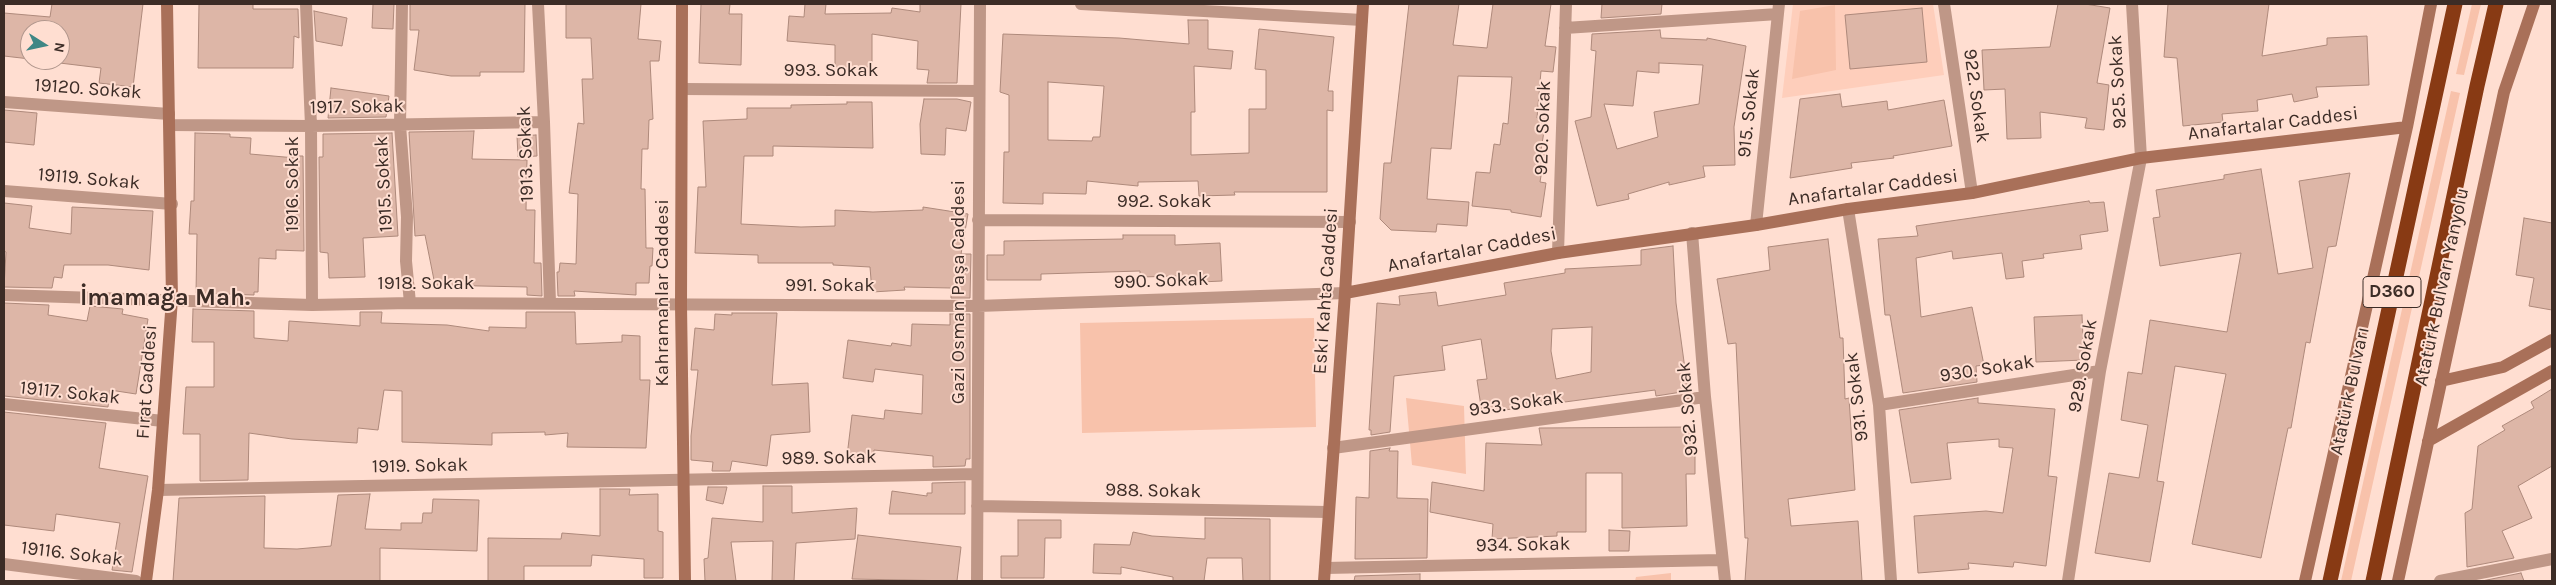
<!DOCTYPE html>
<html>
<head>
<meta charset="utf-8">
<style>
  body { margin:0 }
  #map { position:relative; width:2556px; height:585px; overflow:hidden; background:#ffded1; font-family:Karla,sans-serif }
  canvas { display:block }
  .frame { position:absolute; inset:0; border:5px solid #3c2c26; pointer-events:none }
  .north { position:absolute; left:20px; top:20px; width:50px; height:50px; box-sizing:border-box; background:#ffded1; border:1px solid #b1978d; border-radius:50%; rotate:100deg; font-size:14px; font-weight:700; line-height:20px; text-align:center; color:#3c2c26 }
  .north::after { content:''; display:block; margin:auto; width:18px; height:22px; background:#3f8785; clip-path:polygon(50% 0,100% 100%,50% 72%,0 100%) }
</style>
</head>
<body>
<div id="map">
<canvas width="2556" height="585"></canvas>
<div class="frame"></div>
<div class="north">N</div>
</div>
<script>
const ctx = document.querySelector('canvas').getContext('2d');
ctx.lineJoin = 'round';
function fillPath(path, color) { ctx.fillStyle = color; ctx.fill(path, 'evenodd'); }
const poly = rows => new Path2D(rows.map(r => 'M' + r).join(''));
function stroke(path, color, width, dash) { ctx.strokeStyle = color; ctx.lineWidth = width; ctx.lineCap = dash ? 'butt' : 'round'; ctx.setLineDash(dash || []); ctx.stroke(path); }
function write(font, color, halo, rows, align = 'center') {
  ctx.font = font + ' Karla,sans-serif'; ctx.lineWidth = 4; ctx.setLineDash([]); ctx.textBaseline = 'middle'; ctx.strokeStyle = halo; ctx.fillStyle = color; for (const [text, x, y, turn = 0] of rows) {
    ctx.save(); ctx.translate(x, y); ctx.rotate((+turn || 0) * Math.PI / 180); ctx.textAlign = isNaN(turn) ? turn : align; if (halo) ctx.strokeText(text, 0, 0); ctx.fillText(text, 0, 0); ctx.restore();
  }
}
fillPath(poly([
  [1793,4,1933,4,1944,75,1782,98]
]), '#fecebb');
fillPath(poly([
  [2472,4,2481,4,2464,75,2456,74],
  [1835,5,1836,70,1792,79,1800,11],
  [2451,91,2460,93,2351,581,2341,581],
  [1314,318,1316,427,1082,433,1080,323],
  [1406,398,1464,406,1466,474,1412,465],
  [1671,573,1671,581,1635,581,1636,577]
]), '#f8c2ab');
const building = poly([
  [52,4,143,4,133,87,99,83,101,68,35,60,60,60,60,30,30,30,30,59,4,56,4,13,50,17,52,4],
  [199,4,253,4,253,9,298,9,299,38,294,36,293,68,198,68,199,4],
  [373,4,394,4,393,29,372,28,373,4],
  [410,4,525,4,524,72,480,72,480,76,451,76,414,70,419,30,410,30,410,4],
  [566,4,641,4,638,39,661,41,659,61,650,61,653,119,649,120,648,149,642,149,641,189,645,189,646,248,653,248,652,266,650,266,649,283,636,283,636,295,574,291,575,296,558,296,557,272,559,272,560,263,576,264,578,194,569,193,578,123,584,124,582,79,593,79,591,38,566,38,566,4],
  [701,4,730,4,729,14,742,14,741,65,699,63,701,4],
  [805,4,826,4,825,14,891,13,892,8,920,12,920,4,961,4,957,83,927,83,929,70,917,69,918,41,872,34,872,67,835,67,835,45,787,41,789,16,804,17,805,4],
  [1409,4,1459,4,1453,45,1487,48,1493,4,1551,4,1545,46,1556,47,1553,72,1541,71,1537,118,1546,119,1541,150,1545,151,1540,182,1546,183,1541,217,1511,212,1511,210,1472,206,1476,172,1490,173,1494,144,1500,145,1503,123,1508,124,1512,77,1458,76,1451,149,1431,148,1427,199,1469,202,1467,226,1437,224,1436,232,1391,230,1380,219,1384,163,1391,163,1409,4],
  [1602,4,1662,4,1661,14,1601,18,1602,4],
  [2058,4,2085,4,2110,8,2097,83,2109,85,2104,130,2085,128,2087,118,2040,112,2041,138,2007,139,2005,89,1984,90,1982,50,2050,47,2058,4],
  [2168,4,2269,4,2262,56,2327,45,2327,38,2367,36,2369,85,2316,87,2318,97,2294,102,2292,94,2257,100,2258,111,2222,114,2223,122,2183,126,2177,58,2164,57,2168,4],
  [1922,8,1927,62,1850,69,1845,15,1922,8],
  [314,11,347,18,342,46,316,41,314,11],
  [1188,20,1208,20,1208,49,1233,51,1231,69,1194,66,1195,112,1191,112,1191,155,1249,153,1249,109,1266,109,1266,70,1255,69,1259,29,1334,37,1328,91,1333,91,1333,111,1327,110,1327,192,1234,192,1235,195,1199,196,1198,181,1138,182,1138,186,1087,181,1086,194,1043,193,1043,204,1003,203,1004,152,1009,152,1009,95,1000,92,1003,34,1119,38,1189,44,1188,20],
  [1048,82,1104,86,1100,137,1093,137,1092,141,1048,140,1048,82],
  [1660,30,1661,38,1707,40,1707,38,1746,46,1734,127,1735,165,1703,166,1705,177,1669,185,1669,182,1628,194,1629,199,1597,206,1575,121,1591,117,1596,51,1591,50,1592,34,1660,30],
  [1659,63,1703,65,1699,104,1654,112,1658,137,1617,149,1604,104,1633,106,1637,71,1659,73,1659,63],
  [331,88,389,96,386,117,328,118,331,88],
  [1840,94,1842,107,1887,101,1888,110,1944,100,1952,146,1893,156,1894,158,1851,163,1852,168,1790,178,1800,99,1840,94],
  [924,99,957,99,971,102,966,131,946,128,945,155,921,154,920,124,924,99],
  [847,102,872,102,873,148,773,146,773,156,744,156,741,224,801,227,835,226,835,210,873,212,923,210,923,207,968,214,961,254,971,254,970,298,951,298,951,288,904,287,905,290,872,292,870,267,833,265,833,263,758,263,758,255,695,253,698,187,706,187,703,121,747,119,747,108,791,108,791,105,847,104,847,102],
  [4,110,37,113,34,145,4,142,4,110],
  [474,131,472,159,527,160,526,210,535,210,534,263,541,263,542,296,527,295,527,287,435,285,425,235,415,236,409,132,474,131],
  [195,133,230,134,230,137,251,138,250,154,296,158,296,156,303,156,304,251,276,250,276,259,259,258,258,292,254,292,254,295,196,293,197,234,189,234,191,201,194,201,195,133],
  [392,133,398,236,363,238,365,277,329,278,328,253,320,252,319,157,323,157,323,134,392,133],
  [536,135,537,156,518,157,517,136,536,135],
  [2261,169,2278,274,2313,268,2299,181,2350,173,2336,246,2328,247,2310,343,2306,342,2291,428,2288,428,2261,558,2192,544,2226,374,2175,366,2157,481,2164,482,2150,562,2095,553,2109,473,2139,478,2148,425,2121,420,2128,372,2142,374,2150,320,2227,332,2241,253,2160,266,2153,218,2160,217,2156,190,2224,179,2224,175,2261,169],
  [2089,201,2090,203,2104,202,2108,231,2080,235,2082,249,2043,254,2044,258,2022,261,2024,277,2006,279,2002,253,1953,259,1952,251,1916,258,1921,317,1972,307,1984,365,1976,366,1977,382,1903,393,1890,315,1885,315,1878,239,1918,236,1916,226,2089,201],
  [4,203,32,206,29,228,71,234,72,207,153,211,149,270,108,265,64,265,62,278,54,277,52,288,4,287,6,252,4,251,4,203],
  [2524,218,2552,223,2552,310,2529,306,2534,278,2516,275,2524,218],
  [1123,235,1175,235,1175,245,1220,243,1222,281,1180,283,1180,276,1140,277,1140,271,1041,274,1041,280,987,280,987,255,1004,255,1004,241,1123,239,1123,235],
  [1828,239,1840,338,1843,338,1845,399,1849,398,1855,490,1788,499,1791,526,1858,521,1862,581,1745,581,1748,538,1745,538,1736,343,1728,344,1717,279,1770,270,1768,247,1828,239],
  [1673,246,1676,303,1688,391,1656,396,1655,390,1482,413,1477,380,1487,379,1481,339,1442,346,1445,370,1394,376,1390,432,1371,435,1371,430,1369,430,1377,303,1400,305,1399,296,1436,292,1438,306,1506,295,1504,283,1565,273,1565,269,1641,265,1641,250,1673,246],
  [1592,327,1591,372,1556,379,1551,351,1552,329,1592,327],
  [4,303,49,305,48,315,87,321,90,306,123,309,122,314,148,319,136,394,110,390,108,407,4,396,4,303],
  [193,309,254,311,254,338,288,341,289,321,360,326,360,312,382,312,381,323,447,325,489,331,489,327,526,328,526,312,575,312,576,344,622,342,622,335,640,336,640,380,650,380,646,448,567,447,568,433,545,435,545,432,492,433,492,445,402,442,402,391,384,390,378,430,358,428,357,443,292,439,249,433,248,480,200,481,200,434,183,434,186,387,214,387,214,342,192,342,193,309],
  [732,313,777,313,772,385,808,383,810,432,771,435,767,466,732,461,730,471,712,471,713,462,691,460,691,436,698,370,691,370,695,328,714,330,715,314,732,315,732,313],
  [950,314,970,314,970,459,966,459,965,466,933,467,933,456,874,450,873,459,847,456,852,415,884,419,885,410,922,414,923,375,875,369,873,382,843,378,848,340,891,346,892,343,911,346,912,324,950,325,950,314],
  [2082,315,2084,360,2036,362,2034,317,2082,315],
  [2552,389,2552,466,2518,486,2532,518,2502,531,2514,558,2467,567,2465,513,2472,509,2478,446,2505,430,2502,426,2534,408,2531,402,2552,389],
  [1978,398,1978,403,2055,409,2048,476,2057,477,2046,566,2014,562,2013,567,1968,563,1969,569,1918,573,1914,516,1986,511,2003,513,2013,448,1999,447,1999,439,1947,443,1951,479,1911,483,1899,410,1978,398],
  [4,412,106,423,99,468,148,476,132,572,112,570,120,523,56,514,54,531,4,525,4,412],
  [1695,427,1695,474,1686,474,1687,526,1622,528,1622,473,1586,473,1586,532,1557,532,1557,536,1492,539,1493,524,1430,512,1432,482,1484,491,1486,443,1542,445,1539,428,1695,427],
  [1390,448,1389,451,1398,451,1397,498,1428,499,1427,558,1355,559,1356,497,1369,498,1370,451,1390,448],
  [965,482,965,514,889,514,892,491,927,496,927,493,932,493,932,483,965,482],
  [763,486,792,486,792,513,857,508,855,539,796,543,794,581,772,581,773,541,731,542,736,581,705,581,704,559,708,558,712,518,763,522,763,486],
  [708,487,727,487,723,504,706,500,708,487],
  [600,489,630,489,629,495,658,494,658,531,663,532,663,578,644,578,644,559,592,555,591,566,524,566,524,581,488,581,488,538,561,539,562,533,600,536,600,489],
  [370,494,365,529,401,530,401,523,422,523,423,513,432,513,433,499,479,500,477,551,380,548,380,581,173,581,179,498,265,496,264,548,297,549,331,546,338,495,370,494],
  [1205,518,1270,519,1270,581,1243,581,1242,558,1207,558,1204,581,1173,581,1173,577,1121,567,1121,574,1093,573,1094,544,1130,545,1133,532,1152,536,1205,539,1205,518],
  [1018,520,1061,520,1061,538,1045,538,1044,578,1001,578,1001,556,1018,556,1018,520],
  [1609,530,1630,531,1629,551,1609,551,1609,530],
  [858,535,961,547,957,581,852,579,858,535],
  [2521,573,2524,581,2482,581,2521,573],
  [1420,574,1420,581,1354,581,1355,576,1420,574]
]);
fillPath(building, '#ddb6a7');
stroke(building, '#ae897b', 1);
stroke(poly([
  [306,4,311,126,312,305],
  [402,4,400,125,407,217,406,261,410,303],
  [538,4,544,122,550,303],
  [1081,4,1362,20],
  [1944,4,1972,193],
  [1565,28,1778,14],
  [683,89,979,91],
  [4,102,169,114],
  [170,125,311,126,544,122],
  [4,191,172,204],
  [1848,209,1879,405,1891,581],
  [978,220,1350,222],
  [1756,225,1779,4],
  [1692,233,1705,397,1725,581],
  [1558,253,1566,4],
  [4,295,312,305,410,303,978,306,1345,293],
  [4,404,163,421],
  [1879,405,2100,371],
  [1333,448,1705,397],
  [158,490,976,474],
  [977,506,1328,512],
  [4,564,136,581],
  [1325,568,1721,560],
  [977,581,980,4],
  [2068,581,2100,371,2141,158,2132,4],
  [2440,581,2552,559]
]), '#bf9787', 12);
stroke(poly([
  [682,4,681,305,685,581],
  [1345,293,1558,253,1756,225,1848,209,1972,193,2141,158,2407,127],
  [2441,381,2503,367,2552,340],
  [2428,441,2552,371],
  [146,581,158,490,172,299,167,4],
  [1324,581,1345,293,1363,4],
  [2305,581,2407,127,2431,4],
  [2398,581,2504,92,2534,4]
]), '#a97059', 12);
stroke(poly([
  [2330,581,2455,4],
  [2373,581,2477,86,2496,4]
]), '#883a14', 15);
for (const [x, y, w] of [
  [2392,292,58]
]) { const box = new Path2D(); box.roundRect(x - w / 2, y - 15.5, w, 31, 4); ctx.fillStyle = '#ffded1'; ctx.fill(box); stroke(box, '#3c2c26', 1); }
write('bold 18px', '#3c2c26', null, [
  ["D360",2392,292]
]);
write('19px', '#3c2c26', '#ffded1', [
  ["993. Sokak",831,71],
  ["925. Sokak",2118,82,-93],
  ["19120. Sokak",88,89,4],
  ["922. Sokak",1976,96,82],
  ["1917. Sokak",357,107,-1],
  ["915. Sokak",1749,113,-84],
  ["Anafartalar Caddesi",2273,124,-7],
  ["920. Sokak",1543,128,-88],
  ["1913. Sokak",526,154,-92],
  ["19119. Sokak",89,179,5],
  ["1916. Sokak",293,184,-90],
  ["1915. Sokak",384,184,-93],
  ["Anafartalar Caddesi",1873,188,-8],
  ["992. Sokak",1164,202],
  ["Anafartalar Caddesi",1472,250,-11],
  ["990. Sokak",1161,281,-2],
  ["1918. Sokak",426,284],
  ["991. Sokak",830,286],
  ["Atatürk Bulvarı Yanyolu",2442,287,-78],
  ["Eski Kahta Caddesi",1326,291,-86],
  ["Gazi Osman Paşa Caddesi",959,292,-90],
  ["Kahramanlar Caddesi",663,293,-90],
  ["929. Sokak",2083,366,-80],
  ["930. Sokak",1987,369,-9],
  ["Fırat Caddesi",147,382,-86],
  ["Atatürk Bulvarı",2350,391,-78],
  ["19117. Sokak",70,393,6],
  ["931. Sokak",1857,397,-97],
  ["933. Sokak",1516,404,-8],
  ["932. Sokak",1688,409,-95],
  ["989. Sokak",829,458,-1],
  ["1919. Sokak",420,466,-1],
  ["988. Sokak",1153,491,1],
  ["934. Sokak",1523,545,-1],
  ["19116. Sokak",72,554,7]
]);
write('bold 24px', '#3c2c26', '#ffded1', [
  ["İmamağa Mah.",165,298]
]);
</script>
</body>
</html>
